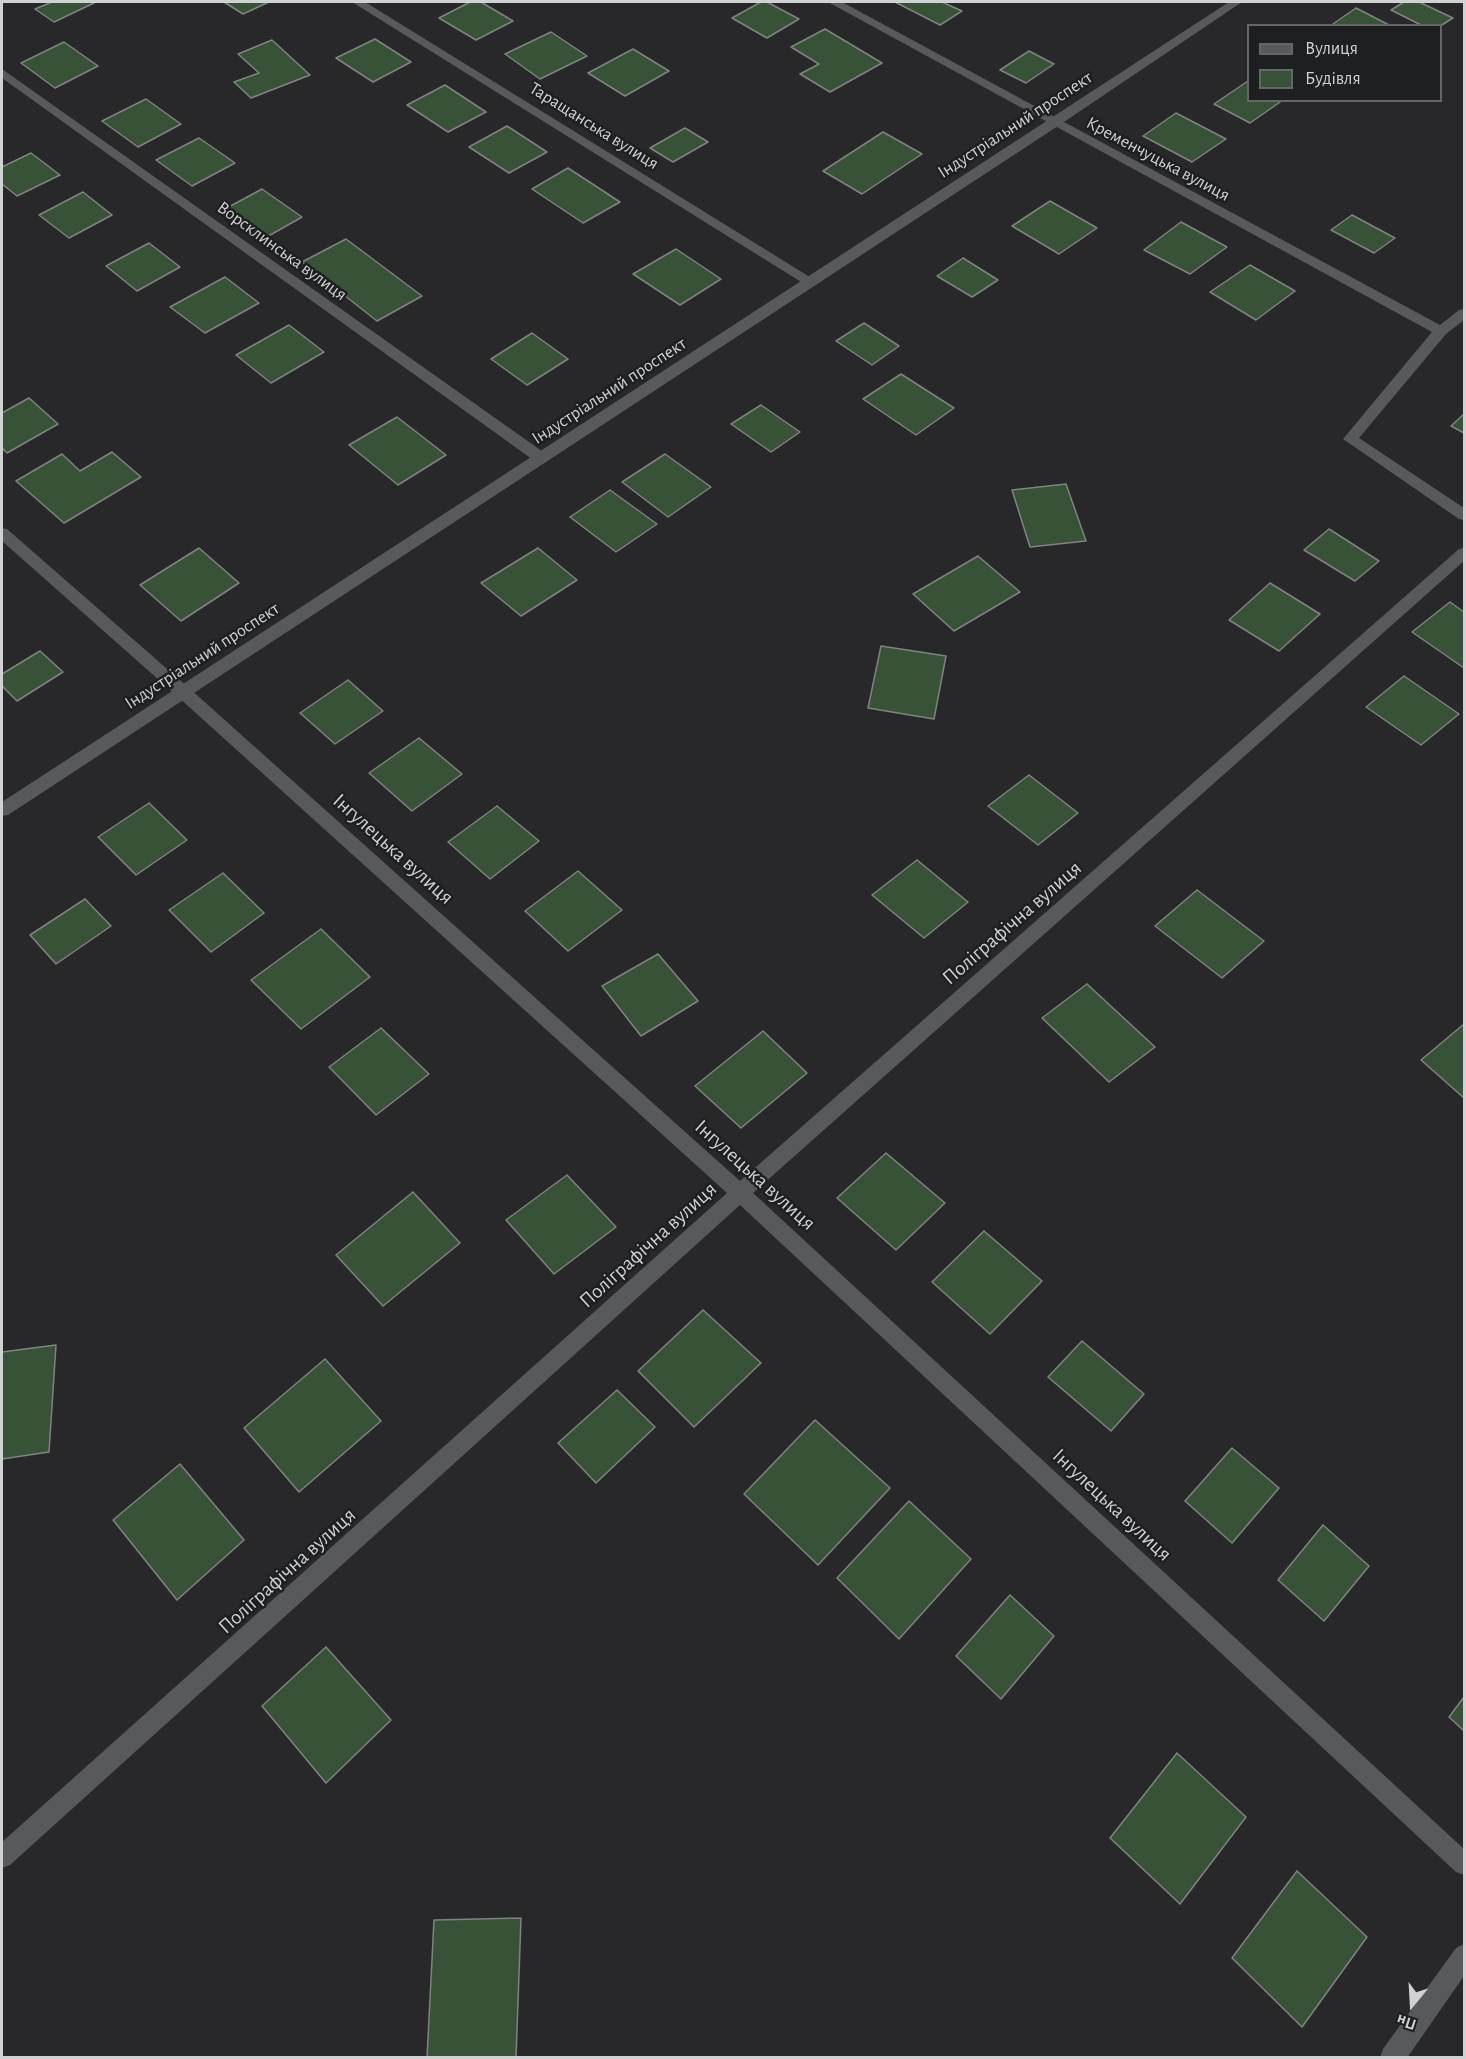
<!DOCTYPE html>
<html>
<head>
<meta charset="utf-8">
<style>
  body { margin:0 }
  #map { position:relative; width:1466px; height:2059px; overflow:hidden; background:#28282b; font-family:"Alegreya Sans",sans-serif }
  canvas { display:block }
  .frame { position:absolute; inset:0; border:3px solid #d0d1d3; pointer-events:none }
  .legend { position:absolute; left:1247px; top:24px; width:195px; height:78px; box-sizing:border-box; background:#1e1f21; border:2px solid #656668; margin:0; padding:8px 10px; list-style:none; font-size:18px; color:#d0d1d3 }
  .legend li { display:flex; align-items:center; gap:12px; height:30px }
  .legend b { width:30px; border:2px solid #656668 }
  .north { position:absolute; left:1382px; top:1975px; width:60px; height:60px; -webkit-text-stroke:4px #1e1f21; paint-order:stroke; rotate:198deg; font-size:16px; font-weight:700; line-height:24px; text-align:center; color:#d0d1d3 }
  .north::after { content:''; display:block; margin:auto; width:21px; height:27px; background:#d0d1d3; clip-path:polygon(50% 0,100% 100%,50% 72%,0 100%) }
</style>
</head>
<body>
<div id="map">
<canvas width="1466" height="2059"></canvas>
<div class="frame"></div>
<ul class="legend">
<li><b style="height:8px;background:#58595c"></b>Вулиця</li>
<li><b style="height:16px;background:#375237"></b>Будівля</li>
</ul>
<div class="north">Пн</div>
</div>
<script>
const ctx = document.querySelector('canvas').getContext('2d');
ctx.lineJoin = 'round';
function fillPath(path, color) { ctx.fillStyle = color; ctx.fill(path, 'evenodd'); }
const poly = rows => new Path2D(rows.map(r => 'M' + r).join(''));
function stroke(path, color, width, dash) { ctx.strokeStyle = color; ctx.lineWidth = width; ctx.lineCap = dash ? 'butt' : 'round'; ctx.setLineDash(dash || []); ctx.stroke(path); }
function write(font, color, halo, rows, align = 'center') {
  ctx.font = font + ' "Alegreya Sans",sans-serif'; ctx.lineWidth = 5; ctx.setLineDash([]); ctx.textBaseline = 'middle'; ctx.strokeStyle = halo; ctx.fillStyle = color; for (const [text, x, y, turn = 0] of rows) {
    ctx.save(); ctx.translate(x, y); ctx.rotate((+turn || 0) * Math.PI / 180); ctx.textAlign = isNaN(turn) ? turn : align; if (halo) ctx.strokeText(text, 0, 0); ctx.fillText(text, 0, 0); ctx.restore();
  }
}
const building = poly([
  [52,2,91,2,94,3,54,22,35,9,52,2],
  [224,2,269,2,243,14,224,2],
  [470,2,481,2,513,21,476,40,439,18,470,2],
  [761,2,767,2,799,19,767,38,732,18,761,2],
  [895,2,942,2,962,11,940,25,895,2],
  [1404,2,1419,2,1453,18,1440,26,1423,26,1391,10,1404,2],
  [1356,8,1391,26,1330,26,1356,8],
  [825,29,882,63,830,92,800,74,819,64,791,47,825,29],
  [551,32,587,56,540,79,505,54,551,32],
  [375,39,411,62,373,82,336,58,375,39],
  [272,40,310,75,251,98,234,82,259,73,238,54,272,40],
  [64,42,98,66,55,88,21,63,64,42],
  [633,49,669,71,625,96,588,73,633,49],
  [1029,51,1054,64,1026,83,1000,70,1029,51],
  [1248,81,1248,100,1283,100,1250,123,1214,104,1248,81],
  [445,85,486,112,448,132,407,105,445,85],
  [146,99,181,124,138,147,102,121,146,99],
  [1176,113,1226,139,1192,162,1143,136,1176,113],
  [507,126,547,152,509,173,469,147,507,126],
  [685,128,708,142,673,162,650,148,685,128],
  [883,132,922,154,862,194,823,171,883,132],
  [199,138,235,163,192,186,156,160,199,138],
  [31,153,60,175,17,196,2,184,2,167,31,153],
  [568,168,620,202,583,223,532,189,568,168],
  [262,189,302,217,265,238,225,209,262,189],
  [83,192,112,215,69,238,39,215,83,192],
  [1050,201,1097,228,1059,254,1012,226,1050,201],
  [1352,215,1395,238,1374,253,1331,230,1352,215],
  [1181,222,1227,247,1190,274,1144,250,1181,222],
  [346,239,422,296,377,321,302,262,346,239],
  [149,243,180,267,137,291,106,266,149,243],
  [676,249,721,279,680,305,633,274,676,249],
  [963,258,998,280,972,297,937,276,963,258],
  [1250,265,1295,291,1256,320,1210,292,1250,265],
  [225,277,259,303,205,333,170,307,225,277],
  [864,323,899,346,872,365,836,341,864,323],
  [289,325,324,352,271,383,236,355,289,325],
  [532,333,568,359,527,385,491,359,532,333],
  [901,374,954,408,916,435,863,399,901,374],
  [29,398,58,424,7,453,2,448,2,413,29,398],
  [761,405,800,432,771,452,731,424,761,405],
  [1464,414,1464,433,1451,426,1464,414],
  [397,417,446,455,398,485,349,445,397,417],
  [112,452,141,477,64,523,16,481,62,454,80,471,112,452],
  [665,454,711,487,668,517,622,482,665,454],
  [1066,484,1086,541,1030,547,1012,490,1066,484],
  [610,490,657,524,616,552,570,517,610,490],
  [1329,529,1379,561,1355,581,1304,550,1329,529],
  [199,548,239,583,181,621,140,585,199,548],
  [538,548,577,580,521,616,481,583,538,548],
  [978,556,1020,592,954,631,913,594,978,556],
  [1270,583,1320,614,1279,651,1229,620,1270,583],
  [1450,602,1464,612,1464,668,1412,632,1450,602],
  [881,646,946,656,934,719,868,708,881,646],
  [40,651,63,672,17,701,2,686,2,674,40,651],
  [1404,676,1459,714,1421,745,1366,707,1404,676],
  [348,680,383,711,335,744,300,713,348,680],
  [419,738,462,774,412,811,369,773,419,738],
  [1029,775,1078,813,1038,845,988,806,1029,775],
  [149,803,187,840,136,875,98,837,149,803],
  [497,806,539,841,490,879,448,842,497,806],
  [917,860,968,902,924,938,872,895,917,860],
  [578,871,622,910,568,951,525,911,578,871],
  [223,873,264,913,211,952,169,910,223,873],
  [1197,890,1264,941,1222,978,1155,926,1197,890],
  [85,899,111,926,56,964,30,935,85,899],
  [321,929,370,977,301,1029,251,980,321,929],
  [658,954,698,1001,641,1036,602,986,658,954],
  [1087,984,1155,1047,1109,1082,1042,1018,1087,984],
  [1464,1024,1464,1098,1421,1060,1464,1024],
  [381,1028,429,1074,376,1115,329,1067,381,1028],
  [763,1031,807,1073,741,1128,695,1086,763,1031],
  [886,1153,945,1203,896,1250,837,1198,886,1153],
  [567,1175,616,1227,554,1274,506,1220,567,1175],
  [413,1192,460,1243,383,1306,336,1255,413,1192],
  [984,1231,1042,1281,990,1334,932,1282,984,1231],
  [703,1310,761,1363,694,1427,638,1371,703,1310],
  [1082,1341,1144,1394,1111,1431,1048,1377,1082,1341],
  [56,1345,49,1452,2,1459,2,1352,56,1345],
  [325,1359,381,1421,299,1492,244,1428,325,1359],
  [617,1390,655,1427,596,1483,558,1443,617,1390],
  [815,1420,890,1488,818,1565,744,1494,815,1420],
  [1232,1448,1279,1488,1232,1543,1185,1501,1232,1448],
  [180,1464,244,1540,177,1600,113,1520,180,1464],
  [909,1501,971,1559,899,1639,837,1578,909,1501],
  [1323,1525,1369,1566,1324,1621,1278,1580,1323,1525],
  [1010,1595,1054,1636,1001,1699,956,1656,1010,1595],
  [326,1647,391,1720,326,1783,262,1706,326,1647],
  [1464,1697,1464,1731,1449,1717,1464,1697],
  [1177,1753,1246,1817,1180,1904,1110,1838,1177,1753],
  [1297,1871,1367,1937,1302,2027,1232,1958,1297,1871],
  [521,1918,516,2058,427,2058,434,1920,521,1918]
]);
fillPath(building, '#375237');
stroke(building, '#808380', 1.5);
fillPath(poly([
  [352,2,365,2,818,282,816,285,806,285,352,2],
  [828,2,842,2,1440,325,1459,310,1464,309,1464,320,1446,334,1359,438,1464,508,1464,520,1459,519,1343,439,1432,332,828,2],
  [2,69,546,454,548,458,546,462,536,462,2,78,2,69],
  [2,528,7,529,189,688,740,1181,1459,549,1464,548,1464,561,753,1193,1464,1849,1464,1875,1456,1872,740,1205,10,1865,2,1868,2,1842,727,1193,177,696,2,541,2,528],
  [1464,1944,1464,1976,1407,2058,1380,2058,1383,2049,1456,1948,1464,1944]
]), '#58595c');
fillPath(poly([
  [1229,2,1242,2,1058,126,8,815,2,816,2,802,1229,2]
]), '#58595c');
write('18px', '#d0d1d3', '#1e1f21', [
  ["Індустріальний проспект",1015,125,-33],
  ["Таращанська вулиця",594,126,32],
  ["Кременчуцька вулиця",1158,159,28],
  ["Ворсклинська вулиця",282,251,36],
  ["Індустріальний проспект",609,391,-33],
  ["Індустріальний проспект",202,656,-33]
]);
write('21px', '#d0d1d3', '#1e1f21', [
  ["Інгулецька вулиця",393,849,42],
  ["Поліграфічна вулиця",1012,923,-41],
  ["Інгулецька вулиця",755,1175,42],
  ["Поліграфічна вулиця",648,1245,-42],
  ["Інгулецька вулиця",1112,1505,43],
  ["Поліграфічна вулиця",287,1571,-42]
]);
</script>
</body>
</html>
